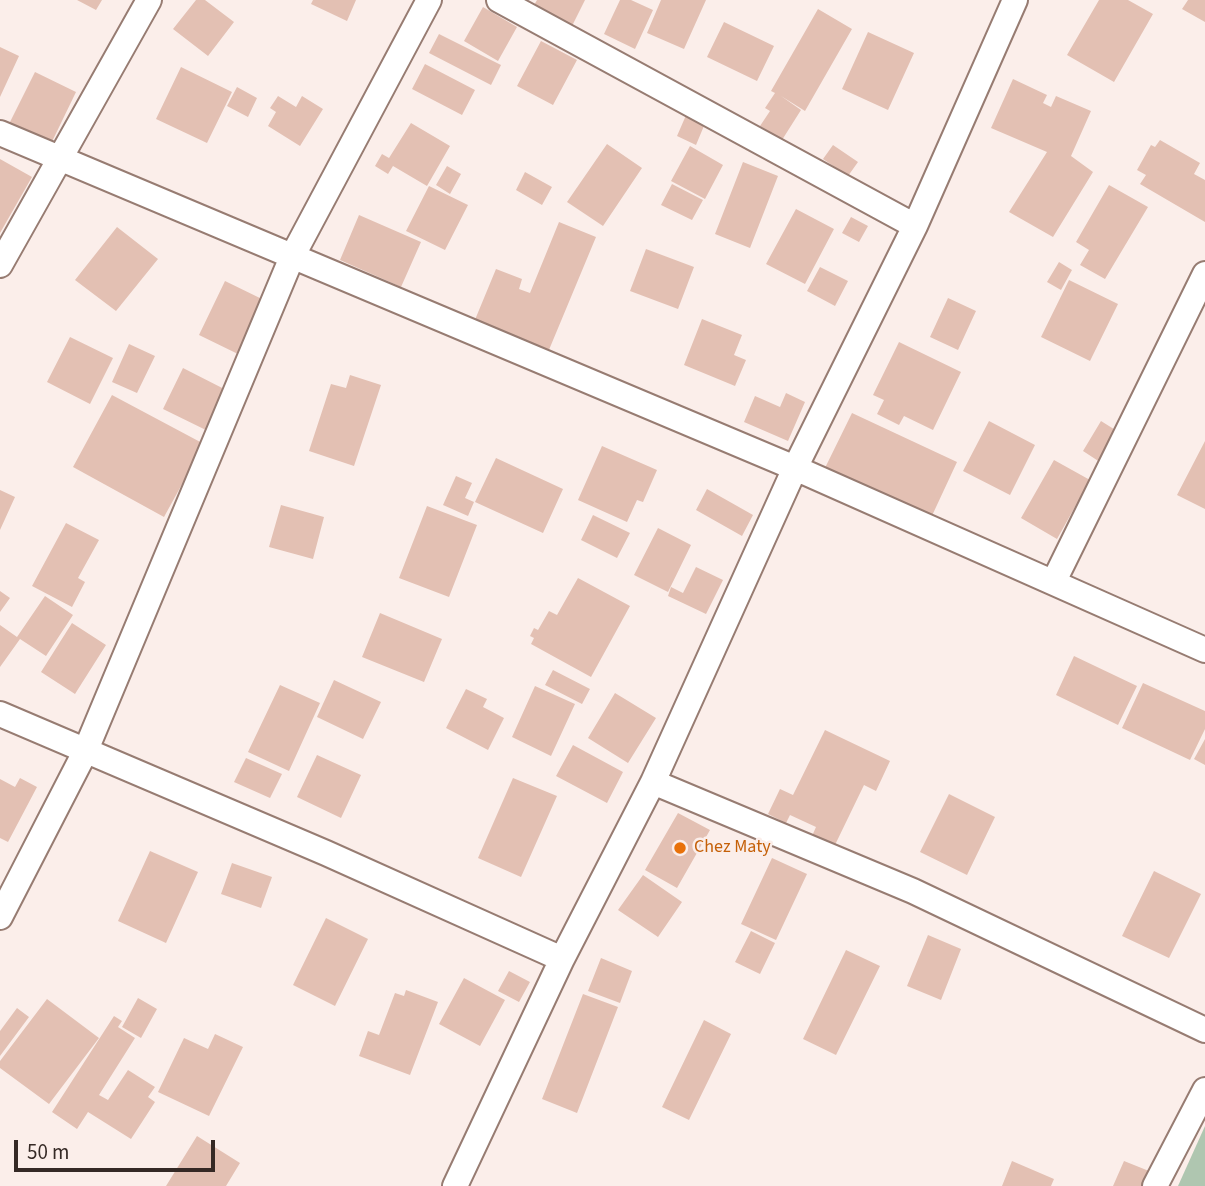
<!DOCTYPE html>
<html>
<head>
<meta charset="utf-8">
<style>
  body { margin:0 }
  #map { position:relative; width:1205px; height:1186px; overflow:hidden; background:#fbeeea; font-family:"Source Sans 3",sans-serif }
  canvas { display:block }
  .scale { position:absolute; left:14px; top:1140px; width:201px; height:32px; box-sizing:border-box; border:4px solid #352925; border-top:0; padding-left:9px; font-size:21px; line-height:24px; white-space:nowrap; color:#352925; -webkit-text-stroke:5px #fbeeea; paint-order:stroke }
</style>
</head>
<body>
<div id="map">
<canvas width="1205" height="1186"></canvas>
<div class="scale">50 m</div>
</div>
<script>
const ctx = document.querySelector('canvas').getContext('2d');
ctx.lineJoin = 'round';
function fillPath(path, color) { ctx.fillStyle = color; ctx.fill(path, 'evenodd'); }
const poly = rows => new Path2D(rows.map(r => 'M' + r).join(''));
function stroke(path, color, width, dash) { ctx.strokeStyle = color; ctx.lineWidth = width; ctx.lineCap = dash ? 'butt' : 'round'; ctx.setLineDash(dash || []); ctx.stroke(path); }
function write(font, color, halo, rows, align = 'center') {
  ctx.font = font + ' "Source Sans 3",sans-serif'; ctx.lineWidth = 5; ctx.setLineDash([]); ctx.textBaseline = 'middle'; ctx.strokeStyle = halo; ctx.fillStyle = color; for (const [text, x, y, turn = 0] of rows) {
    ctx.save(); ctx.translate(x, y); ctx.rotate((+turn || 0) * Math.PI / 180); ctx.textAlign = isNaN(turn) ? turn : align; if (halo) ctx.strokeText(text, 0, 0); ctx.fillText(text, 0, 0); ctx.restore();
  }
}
fillPath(poly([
  [1205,1126,1205,1186,1178,1186]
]), '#afc6b0');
fillPath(poly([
  [77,0,102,0,96,10],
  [196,0,205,0,234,22,208,56,173,29],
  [313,0,356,0,347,21,311,4],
  [537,0,585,0,568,34,529,14],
  [620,0,631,0,653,10,635,49,604,34],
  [661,0,706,0,684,49,647,33],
  [1099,0,1128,0,1153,14,1114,82,1067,55],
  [1188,0,1205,0,1205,22,1182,9],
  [483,7,517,27,498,61,464,41],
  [818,9,852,29,805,111,781,96,801,110,782,140,760,126,770,111,765,108,775,93,771,91],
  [724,22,774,46,757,81,707,57],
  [868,32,914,53,888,110,842,89],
  [439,34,501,65,491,85,429,53],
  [541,41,577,60,553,105,517,86],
  [0,47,19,56,0,97],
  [425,64,475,90,462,115,412,89],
  [181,67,232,92,207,143,156,119],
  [35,72,76,92,47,152,5,132],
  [1013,79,1047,95,1043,103,1051,107,1056,96,1091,111,1071,156,1093,172,1053,237,1009,212,1047,152,991,128],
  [237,87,257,98,248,117,227,106],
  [278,96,296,107,302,96,323,109,300,146,268,126,276,112,270,108],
  [687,113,706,121,696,145,677,136],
  [411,123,450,146,427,186,393,166,388,174,375,166,382,154,389,158],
  [1160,140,1200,163,1194,174,1205,180,1205,222,1140,184,1146,175,1137,170,1151,145,1155,147],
  [607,144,642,168,603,226,567,202],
  [833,145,858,162,848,176,823,159],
  [690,146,723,165,705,199,671,181],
  [0,159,32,177,0,233],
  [743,162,778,176,750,248,715,234],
  [447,166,461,174,450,194,436,185],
  [525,172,552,187,542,205,516,190],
  [672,184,703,200,692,220,661,205],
  [1109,185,1148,207,1105,279,1080,265,1089,250,1076,242],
  [429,186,468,205,445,250,406,231],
  [796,209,834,229,805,284,766,264],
  [359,215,421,242,401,287,340,260],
  [851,217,868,226,859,242,842,233],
  [559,222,596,237,546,357,472,327,496,269,522,279,519,289,530,293],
  [117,227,158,259,116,311,75,280],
  [646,249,694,267,678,309,630,291],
  [1059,262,1072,270,1061,290,1047,282],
  [820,267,848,281,835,306,807,291],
  [1069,280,1118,304,1090,361,1041,337],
  [225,281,266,301,240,355,199,335],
  [948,298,976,311,958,350,930,337],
  [702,319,742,335,734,355,746,360,735,386,684,365],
  [70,337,113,358,90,404,47,382],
  [899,342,961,372,933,430,904,416,899,425,877,414,884,400,873,395],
  [129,344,155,356,137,393,112,382],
  [183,368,232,393,212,433,163,409],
  [350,375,381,385,354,466,309,451,331,384,346,388],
  [786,393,805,402,788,441,744,422,755,396,780,407],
  [112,395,204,444,164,517,73,467],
  [852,413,957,462,930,520,824,470],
  [989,421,1035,445,1010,495,963,471],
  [1101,421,1125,436,1106,466,1083,451],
  [1205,441,1205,509,1177,495],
  [602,446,657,470,643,502,637,500,627,522,578,500],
  [496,458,563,489,543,533,475,502],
  [1054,460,1090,480,1057,539,1021,518],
  [456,476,472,483,465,498,474,502,468,516,443,505],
  [707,489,753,515,742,536,696,510],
  [0,490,15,497,0,530],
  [281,505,324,517,313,559,269,547],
  [427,506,477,525,449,597,399,578],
  [593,515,630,533,617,558,581,540],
  [66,523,99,540,78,578,85,582,72,607,32,586],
  [658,528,691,545,668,592,634,575],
  [696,567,723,580,706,614,668,596,671,587,683,593],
  [578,578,630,606,591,677,531,644,534,638,530,636,534,628,538,630,549,611,557,615],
  [0,591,10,598,0,612],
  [45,596,73,615,46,656,20,639,0,667,0,625,17,637],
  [380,613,442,639,424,682,362,657],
  [72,623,106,645,75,694,41,672],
  [1074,656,1137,686,1118,725,1056,695],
  [553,670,590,689,582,704,545,685],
  [334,680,381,702,363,739,317,717],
  [1143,683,1205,711,1205,729,1190,760,1122,728],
  [280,685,320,703,289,771,248,752],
  [535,686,575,704,551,756,512,737],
  [466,689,487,699,483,707,504,718,488,750,446,728],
  [615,693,656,718,628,763,588,738],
  [825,730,890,761,876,791,864,785,834,847,812,836,816,827,790,815,786,823,768,814,780,789,793,795],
  [1205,739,1205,765,1194,759],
  [573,745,623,772,607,803,556,776],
  [317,755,361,775,341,818,297,797],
  [246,758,282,774,270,798,234,782],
  [20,778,37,787,8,842,0,838,0,779,15,787],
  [513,778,557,796,521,877,478,858],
  [949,794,995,817,967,875,920,852],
  [678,813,710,830,677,888,645,870],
  [150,851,198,872,166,943,118,921],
  [772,858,807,874,776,940,741,924],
  [232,863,272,877,261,908,221,894],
  [1154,871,1201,894,1169,958,1122,936],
  [643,875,682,902,658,937,618,910],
  [326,918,368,939,335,1006,293,985],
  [751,931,775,943,760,974,735,962],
  [928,935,961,949,941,1000,907,986],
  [846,950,880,966,836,1055,803,1039],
  [601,958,632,971,620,1003,588,991],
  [509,971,530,982,519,1002,498,991],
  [464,978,505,1000,480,1046,439,1024],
  [406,990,438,1002,410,1075,359,1056,368,1031,379,1035,395,993,404,996],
  [583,994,618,1007,577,1113,542,1099],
  [138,998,157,1009,141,1038,122,1027],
  [47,999,99,1038,49,1104,0,1068,0,1061],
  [17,1008,29,1017,0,1056,0,1031],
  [114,1016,122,1021,118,1027,135,1038,99,1095,108,1100,128,1070,155,1087,148,1097,155,1102,131,1139,88,1112,77,1129,52,1112],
  [704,1020,731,1034,689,1120,662,1107],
  [215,1034,243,1047,209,1116,158,1092,184,1038,208,1049],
  [197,1136,240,1163,226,1186,166,1186],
  [1012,1161,1054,1179,1051,1186,1002,1186],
  [1124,1161,1149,1171,1143,1186,1113,1186]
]), '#e3c0b3');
const minor = poly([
  [499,0,915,226],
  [0,133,795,468,1205,650],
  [0,265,149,0],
  [1054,581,1205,274],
  [0,714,326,853,562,959],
  [653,782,913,891,1205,1030],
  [0,917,85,752,292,257,429,0],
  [455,1186,562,959,653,782,795,468,915,226,1015,0],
  [1155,1186,1205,1090]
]);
stroke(minor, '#977c72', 28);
stroke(minor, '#fff', 24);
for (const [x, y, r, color] of [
  [680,848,7,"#e8710a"]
]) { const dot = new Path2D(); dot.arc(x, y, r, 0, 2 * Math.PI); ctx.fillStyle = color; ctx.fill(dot); stroke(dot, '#fbeeea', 2.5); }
write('18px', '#c56008', '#fbeeea', [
  ["Chez Maty",694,848]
], 'left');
</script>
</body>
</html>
